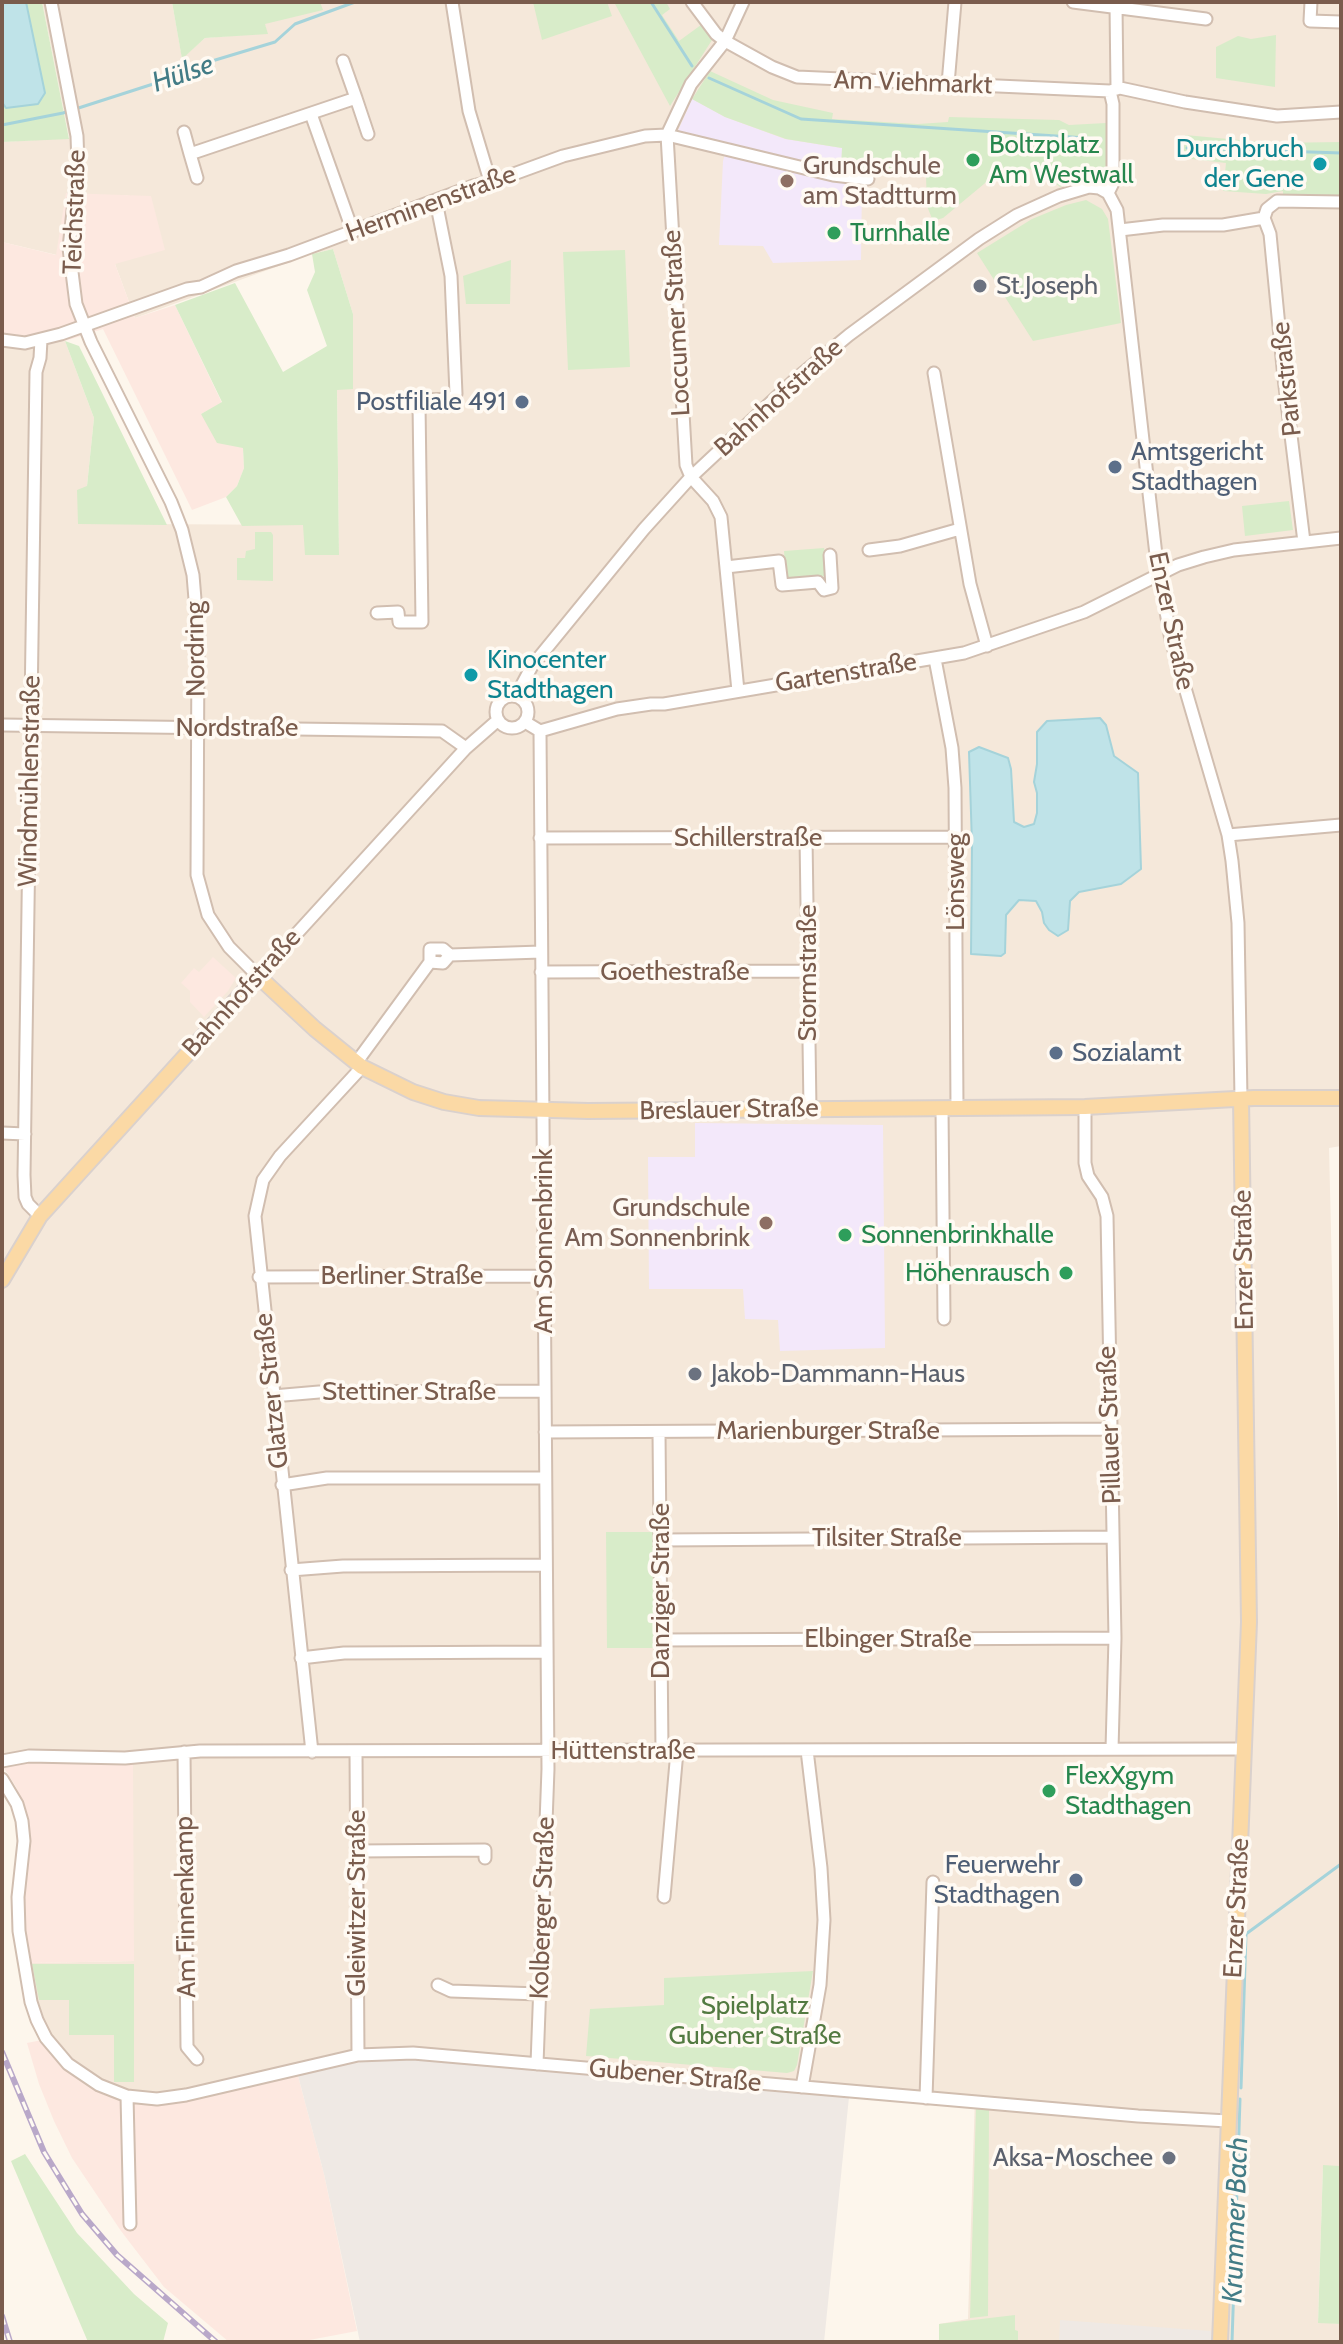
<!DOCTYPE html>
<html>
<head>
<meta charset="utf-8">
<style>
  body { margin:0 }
  #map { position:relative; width:1343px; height:2344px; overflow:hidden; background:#fdf6ec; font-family:Cabin,sans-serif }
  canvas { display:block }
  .frame { position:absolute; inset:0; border:4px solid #7a5c4d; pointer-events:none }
</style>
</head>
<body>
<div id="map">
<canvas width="1343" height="2344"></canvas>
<div class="frame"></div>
</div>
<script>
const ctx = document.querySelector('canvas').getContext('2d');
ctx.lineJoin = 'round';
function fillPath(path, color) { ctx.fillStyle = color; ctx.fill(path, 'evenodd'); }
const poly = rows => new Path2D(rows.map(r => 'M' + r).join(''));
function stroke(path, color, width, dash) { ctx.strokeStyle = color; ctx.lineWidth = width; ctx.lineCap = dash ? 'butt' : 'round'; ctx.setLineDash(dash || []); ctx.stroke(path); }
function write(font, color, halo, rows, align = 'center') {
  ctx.font = font + ' Cabin,sans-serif'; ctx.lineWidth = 7; ctx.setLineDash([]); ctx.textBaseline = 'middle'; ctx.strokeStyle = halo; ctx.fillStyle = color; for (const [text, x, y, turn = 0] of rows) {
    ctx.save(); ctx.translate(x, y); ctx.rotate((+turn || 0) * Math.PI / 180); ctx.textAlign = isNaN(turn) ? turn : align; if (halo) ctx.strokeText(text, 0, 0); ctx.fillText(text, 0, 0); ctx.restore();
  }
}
fillPath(poly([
  [42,2,172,2,182,58,205,38,267,33,259,2,1341,2,1341,1146,1329,1148,1341,1652,1341,2132,1339,2166,1323,2166,1318,2322,1341,2324,1341,2342,939,2342,939,2324,968,2319,975,2096,413,2048,378,2048,347,2052,157,2095,129,2092,93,2078,61,2052,46,2029,32,1985,28,1963,133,1961,19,1763,4,1768,2,1764,2,333,65,341,94,418,87,486,142,524,303,525,339,555,337,389,353,389,353,314,333,249,312,254,135,318,115,264,143,198,124,195,57,255,2,242,2,142,69,138]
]), '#f5e8da');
fillPath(poly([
  [66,193,151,196,165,250,115,264,135,318,175,305,222,403,201,414,243,447,244,468,237,486,226,497,192,510,103,329,65,341,2,333,2,242,56,255],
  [213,957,236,978,228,991,204,1017,190,1002,190,991,181,983,194,968,199,972],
  [29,1761,133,1761,134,1961,28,1963,22,1916,27,1822,16,1787,4,1768],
  [52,2038,67,2059,105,2083,138,2094,157,2095,297,2072,324,2174,357,2331,299,2342,229,2342,164,2287,121,2231,72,2158,54,2121,39,2084,27,2043]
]), '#fde8e0');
fillPath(poly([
  [379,2059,413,2059,849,2097,824,2342,360,2342,324,2174,297,2072],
  [1060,2320,1211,2331,1211,2342,1059,2342]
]), '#efe9e4');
fillPath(poly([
  [692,99,725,117,785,139,842,148,841,172,862,182,861,260,773,263,763,246,719,245,723,161,727,146,677,133],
  [695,1123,883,1125,885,1348,780,1351,778,1320,745,1319,743,1289,649,1289,648,1157,695,1157]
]), '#f3e8fa');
fillPath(poly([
  [26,2,42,2,69,139,2,142,2,102,6,108,44,94],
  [172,2,320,2,323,10,265,24,268,34,205,38,182,59],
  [533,2,607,2,612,16,542,40],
  [614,2,666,2,670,9,662,15,679,41,701,25,712,40,670,106],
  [1276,35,1275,87,1216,78,1216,47,1238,36,1251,39],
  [710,71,773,100,833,113,832,119,918,124,948,122,949,117,1059,120,1069,125,1106,123,1106,182,1083,179,1060,187,1044,174,1026,168,996,174,943,218,933,221,927,206,926,176,841,172,842,148,786,139,725,117,692,99],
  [1185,135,1272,143,1341,142,1341,196,1283,195,1283,191,1266,194,1223,191,1226,163,1183,158],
  [1086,200,1102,209,1108,219,1121,323,1033,341,977,253,1032,219,1066,205],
  [333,249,353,314,353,389,337,390,339,555,305,555,303,525,242,526,226,497,237,486,244,468,243,448,217,443,201,414,222,402,175,305,235,283,283,372,327,346,307,290,315,272,312,254],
  [625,250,630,367,568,370,563,252],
  [511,260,510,304,466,304,463,276],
  [65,341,79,346,167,525,78,524,77,490,87,486,94,418],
  [1289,501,1293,530,1245,536,1242,506],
  [255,532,271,532,273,535,273,581,237,580,237,558,245,558,246,551,255,549],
  [824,548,827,576,786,579,784,551],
  [606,1532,654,1532,655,1648,607,1648],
  [32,1964,134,1964,134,2082,114,2082,114,2035,69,2035,69,2000,39,2000],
  [813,1971,797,2065,794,2071,787,2073,586,2056,590,2009,664,2005,664,1978],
  [976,2108,989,2109,988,2316,970,2318],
  [1339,2150,1341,2324,1318,2323,1323,2165,1339,2166],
  [25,2154,77,2233,134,2294,168,2323,163,2342,88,2342,11,2161],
  [1015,2315,1015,2330,1018,2331,1018,2342,939,2342,939,2324]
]), '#d8ecc9');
const water = poly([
  [2,2,26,2,45,93,38,104,6,108,2,102,2,2],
  [1100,718,1106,725,1114,756,1138,773,1141,869,1121,884,1079,892,1070,901,1068,930,1058,936,1049,930,1044,923,1042,912,1036,901,1019,900,1006,915,1005,953,1001,956,971,954,972,844,969,752,979,747,1008,758,1011,769,1014,822,1024,827,1034,824,1037,813,1037,793,1034,782,1037,764,1037,732,1047,721,1100,718]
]);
fillPath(water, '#bfe3e8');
stroke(water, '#a5d3da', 2);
stroke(poly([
  [651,2,692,66],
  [709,78,801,119,1101,139],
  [2,125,63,113,178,76,212,61,275,42,295,24,355,2],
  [1187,148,1341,153],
  [1241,2088,1246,1934,1341,1864],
  [1232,2342,1240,2099]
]), '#a5d3da', 3);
const minor = poly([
  [51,2,77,136,78,164,69,248,76,304,91,342,171,502,182,530,193,575,198,636,197,875,208,915,229,947,258,976,466,748,498,720],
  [452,2,469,111,490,181],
  [692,2,716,34,725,41,772,67,797,77,1110,91],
  [1073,2,1206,19],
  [1311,2,1310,21,1341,22],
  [1116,5,1117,88],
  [948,84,955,2],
  [1110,91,1120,88,1185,102,1277,116,1341,112],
  [356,98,368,134],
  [311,114,353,232],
  [184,132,190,154,356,98,343,61],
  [190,154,197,178],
  [1108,193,1113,183,1113,104,1110,91],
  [1264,218,1270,234,1284,378,1304,542],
  [1120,230,1163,225,1223,225,1264,218,1267,209,1277,201,1341,202],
  [2,340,25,343,61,334,187,289,201,287,236,271,289,255,473,186,500,179,563,156,645,136,667,135,833,175,868,179],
  [934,373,970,584,987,646],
  [869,550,900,546,960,529],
  [726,567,779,561,782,585,818,582,824,590,832,588,830,555],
  [377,613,398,612,399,622,422,622,419,404,426,400,451,399,456,394,451,276,436,201],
  [935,659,952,748,955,788,957,1108],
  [738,691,721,517,713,501,691,477,686,465,667,135,691,84,725,41,743,2],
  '496 712a16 16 0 1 1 32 0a16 16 0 1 1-32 0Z',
  [516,696,532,666,644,529,691,477,797,378,849,335,979,239,1017,215,1059,196,1089,187,1099,188,1108,193,1117,210,1156,555,1171,640,1228,835,1232,861,1238,923,1241,1099],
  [525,722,540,731,617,709,651,704,664,704,964,653,1084,612,1178,565,1204,557,1234,550,1341,538],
  [2,725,442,731,466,748],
  [1228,835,1341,825],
  [806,837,810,1109],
  [540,838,956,837],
  [430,962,430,949,443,949,450,955],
  [541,972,808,971],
  [356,1063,430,962,443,963,450,955,541,952],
  [1085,1107,1085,1163,1088,1176,1102,1197,1107,1216,1115,1638,1112,1749],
  [942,1108,944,1319],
  [2,1133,25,1134],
  [40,1216,28,1204,25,1197,24,1175,36,372,40,358,41,340],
  [259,1277,544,1276],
  [273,1396,319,1392,544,1391],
  [545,1432,1111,1429],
  [659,1432,662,1751],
  [282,1485,327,1478,545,1478],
  [661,1540,1113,1537],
  [291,1570,343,1566,546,1565],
  [660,1640,1115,1638],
  [301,1658,344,1653,546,1652],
  [184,1752,187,2047,197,2059],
  [312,1752,255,1216,263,1180,280,1156,362,1067],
  [356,1752,358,2055],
  [2,1761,29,1756,125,1758,200,1751,1244,1749],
  [2,1779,17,1804,22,1821,24,1841,18,1897,19,1931,31,2002,37,2020,46,2038,68,2064,99,2085,127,2096,157,2099,186,2095,358,2055,413,2053,1138,2116,1228,2121],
  [357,1851,485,1850,485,1858],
  [664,1897,677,1751],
  [438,1985,451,1991,539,1994],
  [537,2064,548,1769,540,731],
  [802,2087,820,1985,824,1920,821,1868,807,1750],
  [127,2096,130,2224],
  [926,2098,933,1882]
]);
const major = poly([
  [2,1280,40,1216,258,976,315,1029,362,1067,413,1092,444,1102,479,1108,588,1111,1085,1107,1254,1098,1341,1098],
  [1220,2342,1249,1622,1241,1099]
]);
stroke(minor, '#d1beb0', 15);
stroke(major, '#dad1cd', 18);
stroke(minor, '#fff', 11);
stroke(major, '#fbd9a5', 14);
const rail = poly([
  [2,2052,44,2152,82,2214,117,2255,216,2342],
  [2,2316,10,2342]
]);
stroke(rail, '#b9a8c9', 6);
stroke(rail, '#fffaf3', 3, [9]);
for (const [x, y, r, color] of [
  [973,160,8,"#2e9e5b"],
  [1320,164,8,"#0f9aa8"],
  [787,181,8,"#8d6e63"],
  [834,233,8,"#2e9e5b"],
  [980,286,8,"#6b7280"],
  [522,402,8,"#5c6f8a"],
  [1115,467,8,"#5c6f8a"],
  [471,675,8,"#0f9aa8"],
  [1056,1053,8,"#5c6f8a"],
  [766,1223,8,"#8d6e63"],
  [845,1235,8,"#2e9e5b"],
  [1066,1273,8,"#2e9e5b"],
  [695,1374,8,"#6b7280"],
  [1049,1791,8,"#2e9e5b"],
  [1076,1880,8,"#5c6f8a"],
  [1169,2158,8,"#6b7280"]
]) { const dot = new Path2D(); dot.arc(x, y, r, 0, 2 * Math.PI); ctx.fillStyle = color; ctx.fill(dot); stroke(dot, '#fffaf3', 3); }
write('26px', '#7a5c4d', '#fffaf3', [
  ["Am Viehmarkt",913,83,2],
  ["Herminenstraße",431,204,-20],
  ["Teichstraße",75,212,-88],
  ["Loccumer Straße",677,323,-93],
  ["Parkstraße",1287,379,-96],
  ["Bahnhofstraße",779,398,-42],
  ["Enzer Straße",1171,621,78],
  ["Nordring",196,649,-91],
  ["Gartenstraße",846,673,-9],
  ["Nordstraße",237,728],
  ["Windmühlenstraße",30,781,-89],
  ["Schillerstraße",748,838],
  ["Lönsweg",956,882,-90],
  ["Goethestraße",675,972],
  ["Stormstraße",808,973,-90],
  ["Bahnhofstraße",242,993,-48],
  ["Breslauer Straße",729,1110,-1],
  ["Am Sonnenbrink",544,1241,-90],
  ["Enzer Straße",1244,1260,-91],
  ["Berliner Straße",402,1276],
  ["Glatzer Straße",272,1391,-96],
  ["Stettiner Straße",409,1392],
  ["Pillauer Straße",1110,1425,-92],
  ["Marienburger Straße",828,1431],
  ["Tilsiter Straße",887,1538],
  ["Danziger Straße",661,1591,-90],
  ["Elbinger Straße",888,1639],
  ["Hüttenstraße",623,1751],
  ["Gleiwitzer Straße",357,1903,-90],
  ["Am Finnenkamp",186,1907,-91],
  ["Kolberger Straße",543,1908,-88],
  ["Enzer Straße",1237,1908,-87],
  ["Gubener Straße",675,2076,5]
]);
write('26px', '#27864d', '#fffaf3', [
  ["Boltzplatz",989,145],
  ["Am Westwall",989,175],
  ["Turnhalle",850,233],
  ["Sonnenbrinkhalle",861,1235],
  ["Höhenrausch",1050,1273,"right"],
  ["FlexXgym",1065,1776],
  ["Stadthagen",1065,1806]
], 'left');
write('26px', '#0d838f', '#fffaf3', [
  ["Durchbruch",1304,149],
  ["der Gene",1304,179],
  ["Kinocenter",487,660,"left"],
  ["Stadthagen",487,690,"left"]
], 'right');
write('26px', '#785e54', '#fffaf3', [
  ["Grundschule",803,166],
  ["am Stadtturm",803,196],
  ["Grundschule",750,1208,"right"],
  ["Am Sonnenbrink",750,1238,"right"]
], 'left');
write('26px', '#5b616d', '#fffaf3', [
  ["St.Joseph",996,286],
  ["Jakob-Dammann-Haus",711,1374],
  ["Aksa-Moschee",1153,2158,"right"]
], 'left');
write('26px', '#4e5e75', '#fffaf3', [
  ["Postfiliale 491",506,402],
  ["Amtsgericht",1131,452,"left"],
  ["Stadthagen",1131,482,"left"],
  ["Sozialamt",1072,1053,"left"],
  ["Feuerwehr",1060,1865],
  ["Stadthagen",1060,1895]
], 'right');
write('26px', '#537a41', '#fffaf3', [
  ["Spielplatz",755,2006],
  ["Gubener Straße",755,2036]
]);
write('italic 28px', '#437c86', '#fffaf3', [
  ["Hülse",183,74,-19],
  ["Krummer Bach",1236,2220,-88]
]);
</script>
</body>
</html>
